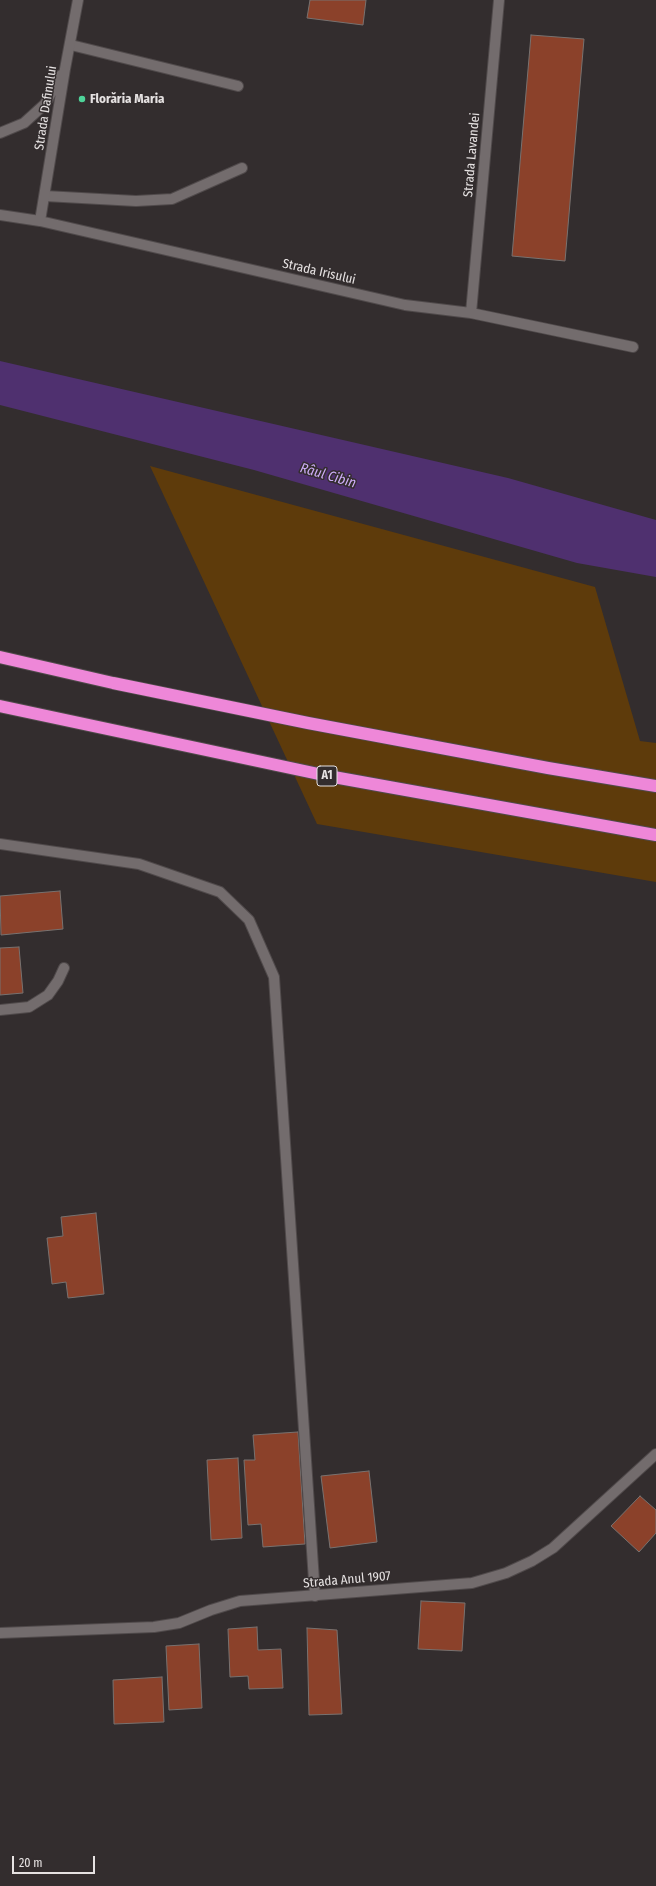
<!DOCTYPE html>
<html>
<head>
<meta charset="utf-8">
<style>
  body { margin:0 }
  #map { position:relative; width:656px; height:1886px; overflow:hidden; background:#332d2e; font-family:"Fira Sans Condensed",sans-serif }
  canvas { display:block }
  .scale { position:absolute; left:12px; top:1856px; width:83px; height:18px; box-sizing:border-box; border:2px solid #e6e2e2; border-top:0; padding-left:5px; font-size:12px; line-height:14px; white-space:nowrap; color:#e6e2e2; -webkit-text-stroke:3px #332d2e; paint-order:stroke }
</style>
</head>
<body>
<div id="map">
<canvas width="656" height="1886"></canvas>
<div class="scale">20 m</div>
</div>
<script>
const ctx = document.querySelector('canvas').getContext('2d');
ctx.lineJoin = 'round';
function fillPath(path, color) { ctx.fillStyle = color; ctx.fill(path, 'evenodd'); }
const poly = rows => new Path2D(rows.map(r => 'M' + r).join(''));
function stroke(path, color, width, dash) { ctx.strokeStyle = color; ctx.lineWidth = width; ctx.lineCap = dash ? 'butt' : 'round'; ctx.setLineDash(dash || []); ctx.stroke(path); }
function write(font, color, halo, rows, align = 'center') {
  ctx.font = font + ' "Fira Sans Condensed",sans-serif'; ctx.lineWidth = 3; ctx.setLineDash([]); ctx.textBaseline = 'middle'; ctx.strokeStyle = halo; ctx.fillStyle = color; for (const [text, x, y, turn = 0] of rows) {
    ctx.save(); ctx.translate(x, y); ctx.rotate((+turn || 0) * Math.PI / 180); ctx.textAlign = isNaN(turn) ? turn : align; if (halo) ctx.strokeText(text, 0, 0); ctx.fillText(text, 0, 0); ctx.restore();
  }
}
fillPath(poly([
  [150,466,595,587,640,741,656,743,656,882,317,824]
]), '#5e3b0b');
fillPath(poly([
  [0,361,508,478,656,520,656,577,577,563,254,470,0,405]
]), '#4f306f');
const building = poly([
  [310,0,366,0,363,25,307,18,310,0],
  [531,35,584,39,565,261,512,256,531,35],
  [60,891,63,929,1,935,0,896,60,891],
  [19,947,23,993,0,995,0,948,19,947],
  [96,1213,104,1294,68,1298,66,1282,52,1284,47,1238,63,1236,61,1217,96,1213],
  [298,1432,305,1544,263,1547,261,1524,248,1525,244,1460,255,1460,253,1435,298,1432],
  [238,1458,242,1538,211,1540,207,1460,238,1458],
  [369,1471,377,1542,330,1548,321,1476,369,1471],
  [640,1496,656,1510,656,1533,639,1552,611,1526,640,1496],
  [421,1601,465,1603,462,1651,418,1649,421,1601],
  [257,1627,258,1650,281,1649,283,1688,249,1689,248,1676,230,1677,228,1629,257,1627],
  [307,1628,337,1630,342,1714,309,1715,307,1628],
  [199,1644,202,1708,169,1710,166,1646,199,1644],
  [162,1677,164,1722,114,1724,113,1680,162,1677]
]);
fillPath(building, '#8b412a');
stroke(building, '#787270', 1);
const lane = poly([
  [71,45,238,86],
  [45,196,136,201,172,199,242,168],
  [0,844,139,864,220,892,249,920,274,977,315,1596]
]);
const street = poly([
  [0,133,24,123,45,104,61,75],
  [0,215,40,221,405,305,471,313,633,347],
  [40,221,65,69,78,0],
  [471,313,499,0],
  [0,1010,29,1007,48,995,58,981,64,968],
  [0,1633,154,1627,179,1623,211,1610,240,1601,472,1583,506,1573,532,1561,553,1548,656,1454]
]);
const highway = poly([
  [0,657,113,683,308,723,548,768,656,786],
  [0,706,328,776,656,835]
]);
stroke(lane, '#504a4b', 12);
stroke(street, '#504a4b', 12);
stroke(highway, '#504a4b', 14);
stroke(lane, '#736c6d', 10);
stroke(street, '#736c6d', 10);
stroke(highway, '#ee87d8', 12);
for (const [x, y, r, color] of [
  [82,99,4,"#4ed399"]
]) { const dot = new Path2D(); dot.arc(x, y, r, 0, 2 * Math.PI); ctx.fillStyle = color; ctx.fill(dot); stroke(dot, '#332d2e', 1.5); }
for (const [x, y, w] of [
  [327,776,20]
]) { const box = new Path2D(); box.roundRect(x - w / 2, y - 10, w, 20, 3); ctx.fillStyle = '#332d2e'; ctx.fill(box); stroke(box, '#e6e2e2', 1); }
write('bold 12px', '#e6e2e2', null, [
  ["A1",327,776]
]);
write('bold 13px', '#e6e2e2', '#332d2e', [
  ["Florăria Maria",90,99]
], 'left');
write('13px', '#e6e2e2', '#332d2e', [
  ["Strada Dafinului",46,108,-81],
  ["Strada Lavandei",472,155,-85],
  ["Strada Irisului",319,272,13],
  ["Strada Anul 1907",347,1580,-5]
]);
write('italic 14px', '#ceadf8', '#332d2e', [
  ["Râul Cibin",328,476,16]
]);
</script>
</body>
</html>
